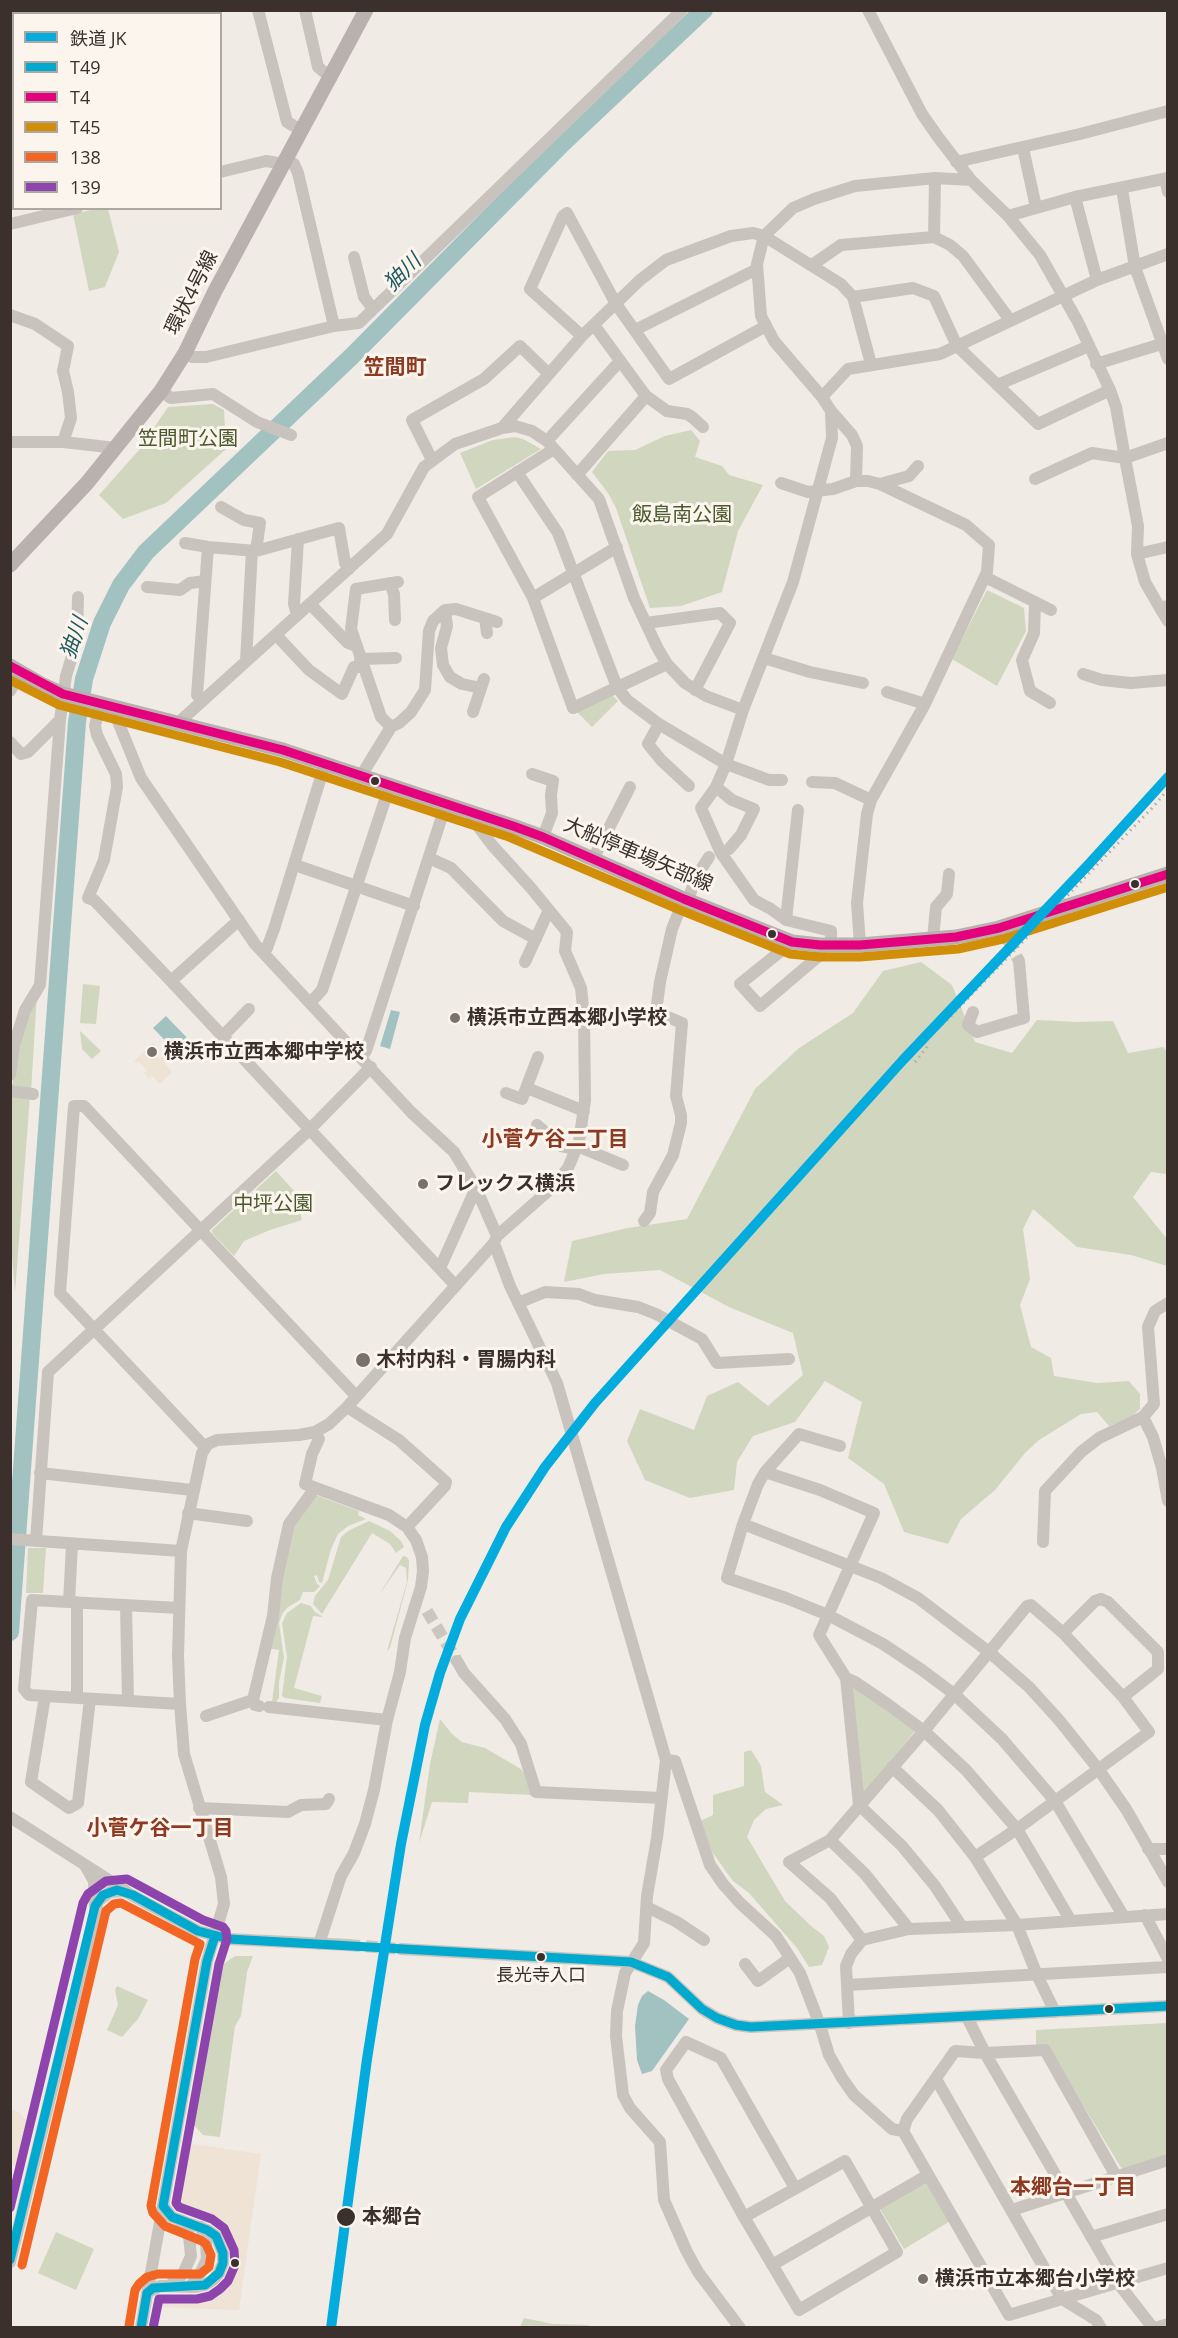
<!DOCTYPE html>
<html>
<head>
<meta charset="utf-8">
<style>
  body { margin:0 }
  #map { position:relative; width:1178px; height:2338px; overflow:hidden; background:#f0ebe5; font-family:"Open Sans","Noto Sans JP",sans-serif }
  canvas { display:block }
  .frame { position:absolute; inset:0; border:12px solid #3b302b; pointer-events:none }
  .legend { position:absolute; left:12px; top:12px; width:210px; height:198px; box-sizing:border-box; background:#fbf5ee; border:2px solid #aea6a0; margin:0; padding:8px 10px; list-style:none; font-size:18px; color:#3b302b }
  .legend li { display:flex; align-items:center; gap:12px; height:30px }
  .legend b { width:30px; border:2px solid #aea6a0 }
</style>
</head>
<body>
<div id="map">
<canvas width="1178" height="2338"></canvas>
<div class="frame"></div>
<ul class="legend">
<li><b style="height:8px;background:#03acdc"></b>鉄道 JK</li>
<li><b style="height:8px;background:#00a9ce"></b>T49</li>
<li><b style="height:8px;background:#e5007d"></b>T4</li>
<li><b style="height:8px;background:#d18e09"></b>T45</li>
<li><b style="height:8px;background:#f26522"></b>138</li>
<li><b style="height:8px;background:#8e44ad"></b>139</li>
</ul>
</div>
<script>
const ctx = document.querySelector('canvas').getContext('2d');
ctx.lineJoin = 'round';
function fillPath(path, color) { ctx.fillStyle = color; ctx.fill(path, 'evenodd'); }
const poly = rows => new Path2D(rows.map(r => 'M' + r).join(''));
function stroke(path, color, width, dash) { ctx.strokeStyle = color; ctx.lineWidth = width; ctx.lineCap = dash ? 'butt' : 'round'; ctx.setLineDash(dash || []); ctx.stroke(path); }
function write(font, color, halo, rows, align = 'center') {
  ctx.font = font + ' "Open Sans","Noto Sans JP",sans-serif'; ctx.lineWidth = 6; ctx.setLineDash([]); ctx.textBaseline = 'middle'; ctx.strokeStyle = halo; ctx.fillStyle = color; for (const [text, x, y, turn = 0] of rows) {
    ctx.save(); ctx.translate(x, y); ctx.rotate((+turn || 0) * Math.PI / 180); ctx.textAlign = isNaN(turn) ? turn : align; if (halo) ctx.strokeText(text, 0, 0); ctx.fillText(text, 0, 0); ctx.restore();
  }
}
fillPath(poly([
  [95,209,108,209,119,252,105,287,89,291,73,214],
  [213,404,224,410,226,449,166,503,123,519,99,495,139,450,168,407],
  [691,430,700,441,695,457,722,466,729,475,763,485,738,531,722,592,681,606,650,608,616,508,608,493,592,472,608,451,635,450,665,436],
  [515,437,523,439,541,449,476,489,460,453,493,440],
  [987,590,1024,608,1026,631,997,686,952,659],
  [613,696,618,701,592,727,577,712],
  [921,962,952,985,975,1042,1012,1053,1037,1020,1077,1022,1113,1021,1128,1053,1163,1047,1167,1051,1167,1174,1151,1172,1133,1197,1167,1239,1167,1266,1131,1255,1077,1247,1033,1209,1023,1229,1030,1279,1020,1305,1031,1347,1051,1358,1054,1376,1097,1383,1129,1381,1140,1394,1140,1409,1131,1417,1109,1426,1097,1412,1081,1414,1039,1440,1025,1453,995,1490,961,1519,948,1544,904,1532,884,1484,848,1458,862,1402,825,1381,795,1422,753,1436,737,1462,734,1490,690,1498,645,1480,627,1441,640,1409,694,1430,707,1396,738,1382,768,1406,803,1375,793,1333,729,1307,660,1270,604,1274,564,1282,572,1241,628,1228,687,1219,755,1089,799,1048,853,1013,883,971],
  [83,984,100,986,96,1024,80,1023],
  [37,994,34,1042,31,1092,12,1088,19,1038],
  [80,1031,101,1051,92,1059,82,1049],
  [12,1094,30,1096,15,1292,10,1231],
  [276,1171,295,1192,302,1220,270,1230,244,1241,234,1256,212,1233,212,1230],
  [315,1495,359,1511,358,1515,366,1519,348,1526,338,1534,331,1549,322,1583,319,1582,317,1575,314,1576,317,1584,320,1586,314,1592,303,1592,300,1600,288,1607,282,1614,279,1623,284,1658,279,1682,279,1697,276,1703,272,1702,279,1650,266,1648,292,1525],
  [369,1521,390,1531,401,1541,404,1547,396,1553,390,1544,372,1533,322,1614,313,1604,315,1596,328,1580,341,1537,348,1531],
  [28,1548,46,1548,43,1593,26,1593],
  [403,1556,407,1557,409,1561,408,1580,390,1648,387,1651,407,1582,406,1568,400,1565,379,1595],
  [301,1603,311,1606,314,1611,323,1617,313,1616,294,1688,322,1696,320,1703,285,1698,282,1696,287,1657,282,1623,287,1613],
  [854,1688,859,1689,915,1731,866,1792,862,1793,850,1692],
  [440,1719,452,1734,462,1742,485,1748,521,1769,529,1780,532,1795,469,1792,468,1803,432,1802,419,1843,430,1764],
  [751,1750,761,1766,765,1792,783,1805,766,1809,754,1820,747,1837,785,1901,810,1925,824,1936,829,1947,822,1965,809,1967,797,1948,749,1893,733,1881,712,1852,700,1821,713,1815,713,1795,744,1786,744,1752],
  [235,1956,253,1956,247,1972,241,2016,235,2026,220,2137,203,2135,193,2124,222,1965],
  [117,1986,148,2000,138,2019,122,2037,107,2030,118,2005,115,1990],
  [1167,2023,1167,2155,1123,2169,1120,2166,1048,2047,1036,2045,1036,2030],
  [926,2181,952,2220,904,2249,879,2207],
  [56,2232,94,2249,76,2290,38,2273],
  [524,2318,553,2324,589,2325,588,2328,520,2327]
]), '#d1d6bf');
fillPath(poly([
  [153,1043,155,1046,151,1050,159,1059,163,1055,168,1060,165,1064,172,1072,160,1084,152,1076,149,1078,144,1073,147,1070,139,1062,136,1063,134,1061],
  [11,2109,18,2112,28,2122,18,2167,11,2165],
  [185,2143,261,2154,239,2310,155,2307,158,2301,166,2295,171,2293,171,2298,196,2299,210,2295,221,2287,229,2276,234,2264,234,2250,230,2237,222,2226,212,2219,188,2210,186,2214,181,2212,175,2203]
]), '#eee3d5');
fillPath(poly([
  [391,1010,400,1012,390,1049,380,1046],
  [166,1016,192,1043,179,1055,153,1028],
  [648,1991,664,2000,689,2019,652,2071,642,2074,637,2060,635,2026,638,2005,642,1996]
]), '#a1c2c1');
stroke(poly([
  [10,1632,77,722,84,679,102,623,121,585,146,552,352,356,564,142,704,10]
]), '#a1c2c1', 18);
stroke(poly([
  [1008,940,1019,961],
  [656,1314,676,1325],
  [427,1611,457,1661],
  [348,1945,401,1949]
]), '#ccc6c0', 12, [12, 6]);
stroke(poly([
  [17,10,17,14],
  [77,10,78,14],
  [136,10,137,14],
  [258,10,287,122,301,130],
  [305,10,318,67,331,78],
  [868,10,922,114,938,137,971,180,1008,216,1040,255,1078,322,1110,390,1116,407,1125,458,1168,443],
  [151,14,163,10],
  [10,45,14,44],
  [1023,148,1036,207],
  [956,162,1080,134,1168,111],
  [220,172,266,161,285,164],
  [1165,179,1168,192],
  [1122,189,1135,267,1168,359],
  [1075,197,1097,280],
  [1008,216,1075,197,1168,178],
  [10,224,77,208],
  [934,237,935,178],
  [354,257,364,297,373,309],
  [812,265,841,245,934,237,950,245,963,256,1010,320],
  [853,297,913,288,934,296,957,346,1038,424,1110,390],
  [10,315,35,324,68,346,63,371,68,392,71,418,63,442],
  [594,325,646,396,667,411,687,414,692,417,703,427],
  [334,326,359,323,682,10],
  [635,330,757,269],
  [582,336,530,289,563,216,567,213,616,304,669,379,766,326],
  [185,353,192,357,206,357,334,326,298,173,294,164,287,160],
  [1096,364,1168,342],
  [997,385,1089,346],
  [161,391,171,398,213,394,257,422,291,435],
  [822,397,848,369,940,354,1097,280,1168,254],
  [831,411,852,435,857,446,856,481],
  [502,428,582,336,640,280,666,260,731,236,753,233,764,236,841,284,853,297,871,364],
  [547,441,620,361],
  [10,442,63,442,116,448],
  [554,449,478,497,533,598,573,708,667,664],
  [432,460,412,420,484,379,520,346,548,373],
  [517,472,558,533,617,687,627,700,659,724,726,764,769,780,782,780],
  [577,475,646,396],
  [1035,479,1092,453,1125,458,1138,526,1137,554,1145,582,1160,608],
  [781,483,808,492,833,489,856,481,868,481,880,484,966,525,989,545,987,572,925,704,871,800,867,814,857,903,860,945],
  [880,484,909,476,918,466],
  [221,507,244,520,260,523,256,551],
  [185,543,208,547,256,551,339,528,345,563,349,569],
  [1137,554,1168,547],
  [985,577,1051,610],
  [390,583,394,594,395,620],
  [147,587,180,590,190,583,205,581],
  [533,598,617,547],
  [1035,602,1034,633,1022,660,1030,691,1050,703],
  [310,604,348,643,356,646],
  [1167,606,1160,608,1168,621],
  [445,610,447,626,441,648,443,665,450,677,462,684,481,688],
  [297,615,294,604,298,539],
  [485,618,487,633],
  [646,623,720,613,730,623,695,690],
  [276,635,309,670,342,694,354,667,363,667],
  [764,658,810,672,863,683],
  [360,659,396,658],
  [246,661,252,550],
  [1083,674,1102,680,1131,683,1168,680],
  [10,691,21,672],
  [887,692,925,704],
  [202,701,197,695,208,547],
  [100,703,95,726,97,735,116,774,117,787,104,860,88,898,94,900,171,981,455,1285],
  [117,707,117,719,141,778,255,944,411,1112,454,1152,476,1188,497,1236],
  [473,712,484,679],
  [178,723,387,534,424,467,455,444,502,428,515,426,532,431,547,441,599,499,634,598,657,647,667,664,685,683,706,696,743,710],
  [659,724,648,744,661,760,689,786],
  [391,727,381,717,351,629,356,589,398,582],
  [10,742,21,754,28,752,60,720],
  [532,774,553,781,551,795,552,813,543,837],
  [361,776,391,727,399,723,411,712,425,690,429,631,433,621,445,610,456,609,497,622],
  [812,782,835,783,871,800],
  [716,787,732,800,754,809,741,835,729,849],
  [429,858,451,868,503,921,536,939],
  [593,859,630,787],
  [295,865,414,906],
  [688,900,696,877,709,857],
  [786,920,798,810],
  [999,928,1008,940],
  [933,939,936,907,947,894,949,874],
  [792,942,740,984,760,1006,820,955,820,945],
  [831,945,831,931,786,920,771,909,754,900,721,853,701,808,716,787,726,764,743,710,793,582,832,438,831,411,822,397,774,341,761,316,757,264,764,236,793,208,814,199,855,186,935,178,971,180],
  [262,951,267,948,274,929,325,764],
  [525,962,549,910],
  [171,981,239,920],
  [310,1003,322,990,390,785],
  [973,1012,968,1025,977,1032,1024,1018,1019,961],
  [584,1016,647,1016,656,1012,660,982,672,929,684,899],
  [223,1036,249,1009],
  [10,1043,14,1045,10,1075],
  [14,1045,25,1010,40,985,60,720,66,676,77,640,78,597],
  [361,1057,366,1051,446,804],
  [527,1088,584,1111],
  [10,1091,33,1094],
  [506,1093,522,1099,538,1057],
  [537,1125,561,1146,576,1149],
  [577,1146,623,1165],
  [644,1221,650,1213,653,1192,673,1155,681,1123,681,1115,676,1096,682,1023,656,1012],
  [494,1243,510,1286,557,1383,666,1760,657,1838,647,1896,644,1943,625,1973,617,2011,616,2036,623,2095,630,2108,660,2142,664,2200,686,2250,698,2272,740,2328],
  [440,1268,476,1188],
  [518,1303,545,1292,579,1294,595,1300,638,1307,656,1314],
  [1168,1303,1155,1311,1148,1327,1154,1404,1143,1417,1153,1437,1162,1468,1168,1501],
  [676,1325,702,1339,717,1363,789,1359],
  [315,1432,319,1439,312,1454,305,1484,389,1515,407,1527],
  [840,1446,799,1434,765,1472,758,1484,743,1524,727,1578,786,1598,828,1615,883,1644,922,1670,954,1694,1002,1739,1055,1801,1124,1917],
  [205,1447,60,1293,74,1106,84,1106,356,1396],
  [765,1472,820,1490,874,1513,819,1635,846,1678,859,1805,902,1846,935,1886,962,1927],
  [40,1473,192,1490],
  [188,1513,247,1521],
  [743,1524,881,1578,918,1598,989,1652,1029,1687,1059,1720,1099,1770,1126,1809,1168,1882],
  [10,1539,181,1551],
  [36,1541,48,1372,310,1129,371,1067],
  [1043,1542,1045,1491,1081,1452,1099,1438,1143,1417],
  [69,1602,72,1544],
  [77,1602,77,1698],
  [126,1605,128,1701],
  [179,1608,32,1600,24,1689,29,1695,180,1704],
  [457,1661,464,1673,505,1719,521,1744,536,1792,661,1798],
  [846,1678,855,1682,886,1703,924,1731,966,1770,1017,1829,1071,1921],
  [45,1696,31,1782,69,1808,78,1803,90,1699],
  [253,1700,273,1616,277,1578,289,1524,315,1488],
  [269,1707,387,1720],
  [206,1716,253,1700,255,1705,259,1706],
  [666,1760,675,1761,710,1865,723,1884,740,1903,776,1936,800,1973,820,2025,829,2055,842,2078,854,2095,892,2129,903,2131],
  [892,1767,938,1810,975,1857,1017,1925,1037,1975,1055,2012],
  [199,1808,288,1812,301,1805,326,1804,329,1799],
  [10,1817,126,1891],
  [830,1840,865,1874,909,1929],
  [1148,1849,1168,1849],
  [975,1857,1017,1829,1149,1732,1123,1697,1063,1633],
  [86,1867,94,1881,95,1906],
  [647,1907,677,1922,704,1940],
  [1145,1915,1168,1959],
  [862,1940,830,1898,789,1862,830,1840,924,1731,1027,1606,1031,1605,1063,1633,1095,1601,1101,1599,1108,1602,1158,1652,1158,1669,1123,1697],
  [319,1944,341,1876,354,1853,365,1824,374,1790,387,1720,400,1672,405,1638,421,1587,423,1571,422,1557,416,1540,407,1527,445,1486,446,1482,399,1440,347,1407],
  [401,1949,631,1962,668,1977,702,2009,717,2018,736,2025,751,2027,1168,2006],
  [745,1964,758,1981,790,1958],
  [847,1985,1168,1967],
  [967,2017,985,2053,1118,2283,1153,2328],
  [849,2023,846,1966,851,1954,862,1940,909,1929,1017,1925,1168,1914],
  [936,2079,1062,2299,1168,2268],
  [1012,2210,1168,2160],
  [744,2217,845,2161,897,2252,799,2310,744,2217,668,2079,666,2070,686,2042,721,2058,795,2188],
  [1091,2237,1168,2214],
  [10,2262,98,1901,110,1892,124,1891,198,1931,229,1939,348,1945],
  [772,2265,928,2175],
  [169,2286,183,2274,191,2256,189,2236,180,2220],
  [190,2287,200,2274,207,2259,206,2243,201,2227],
  [147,2293,160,2286,196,2287,205,2285,213,2280,219,2273,223,2263,223,2253,216,2236,207,2230,172,2217,163,2206],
  [141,2328,207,1961,224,1904,221,1877,184,1754,180,1704,178,1656,181,1551,202,1453,208,1444,217,1440,299,1435,315,1432,329,1424,347,1407,494,1243,497,1236,555,1185,568,1168,579,1142,585,1100,584,1016,581,988,565,951,567,932,531,888,492,845,471,817,471,812],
  [1101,2328,1096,2320,1062,2299,1009,2315,903,2131,907,2119,955,2051,985,2053,1045,2050,1116,2176],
  [1155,2328,1168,2324]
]), '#c9c3be', 12);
stroke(poly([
  [10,565,87,483,161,391,185,353,215,291,366,10],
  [10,666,41,684,63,694,283,750,513,826,543,837,684,899,792,942,820,945,860,945,956,937,999,928,1168,874]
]), '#b8b1ad', 15);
stroke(poly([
  [906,1056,948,1019,1154,806,1168,789],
  [915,1062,930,1043]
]), '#b1aca8', 3, [1.5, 4.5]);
stroke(poly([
  [10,2260,95,1906,103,1895,117,1890,133,1895,198,1931,229,1939,631,1962,668,1977,702,2009,717,2018,736,2025,751,2027,1168,2006],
  [141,2328,147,2293,153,2288,205,2285,219,2273,223,2263,223,2253,216,2236,207,2230,172,2217,163,2206,207,1961,215,1936]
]), '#00a9ce', 9);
stroke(poly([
  [10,666,63,694,283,750,513,826,543,837,684,899,792,942,820,945,860,945,956,937,999,928,1168,874]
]), '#e5007d', 9);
stroke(poly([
  [10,680,59,705,280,762,509,837,680,910,790,954,820,957,860,957,958,949,1003,939,1168,887]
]), '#d18e09', 9);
stroke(poly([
  [22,2265,106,1911,114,1904,121,1903,200,1944,195,1959,151,2206,153,2213,165,2226,202,2241,206,2244,211,2255,209,2267,200,2274,158,2274,147,2277,139,2284,135,2290,129,2326]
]), '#f26522', 9);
stroke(poly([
  [10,2208,83,1903,88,1894,106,1881,127,1879,203,1920,223,1927,226,1931,227,1939,219,1964,176,2203,179,2207,212,2219,224,2228,234,2250,235,2265,228,2281,220,2289,210,2296,197,2299,159,2299,153,2328]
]), '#8e44ad', 9);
stroke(poly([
  [331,2328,367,2059,401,1844,425,1725,440,1673,460,1619,506,1527,545,1467,595,1403,903,1060,1089,864,1168,777]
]), '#03acdc', 10);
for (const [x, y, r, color] of [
  [375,781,5,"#3b302b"],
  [1135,884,5,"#3b302b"],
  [772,934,5,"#3b302b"],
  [455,1018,6,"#7a716c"],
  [152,1052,6,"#7a716c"],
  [423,1184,6,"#7a716c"],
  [363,1360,8,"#7a716c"],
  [541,1957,5,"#3b302b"],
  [1109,2009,5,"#3b302b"],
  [346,2217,10,"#3b302b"],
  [235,2263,5,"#3b302b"],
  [923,2279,6,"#7a716c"]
]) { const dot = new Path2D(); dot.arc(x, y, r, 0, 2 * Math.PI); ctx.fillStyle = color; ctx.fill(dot); stroke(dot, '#fbf5ee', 2); }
write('18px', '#3b302b', '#fbf5ee', [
  ["長光寺入口",541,1976]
]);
write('20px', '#3b302b', '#fbf5ee', [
  ["環状4号線",192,293,-63],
  ["大船停車場矢部線",638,855,23]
]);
write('20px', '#4a5a2e', '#fbf5ee', [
  ["笠間町公園",188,439],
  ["飯島南公園",682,515],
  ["中坪公園",273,1204]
]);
write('bold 20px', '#3b302b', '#fbf5ee', [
  ["横浜市立西本郷小学校",467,1018],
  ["横浜市立西本郷中学校",164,1052],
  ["フレックス横浜",435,1184],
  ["木村内科・胃腸内科",376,1360],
  ["横浜市立本郷台小学校",935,2279]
], 'left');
write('bold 20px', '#3b302b', '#fbf5ee', [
  ["本郷台",362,2217]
], 'left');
write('italic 21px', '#1f5a5e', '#fbf5ee', [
  ["㹨川",403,273,-45],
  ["㹨川",75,638,-71]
]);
write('bold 21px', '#8c3b22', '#fbf5ee', [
  ["笠間町",395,368],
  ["小菅ケ谷二丁目",555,1140],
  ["小菅ケ谷一丁目",160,1829],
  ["本郷台一丁目",1073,2188]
]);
</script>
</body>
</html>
